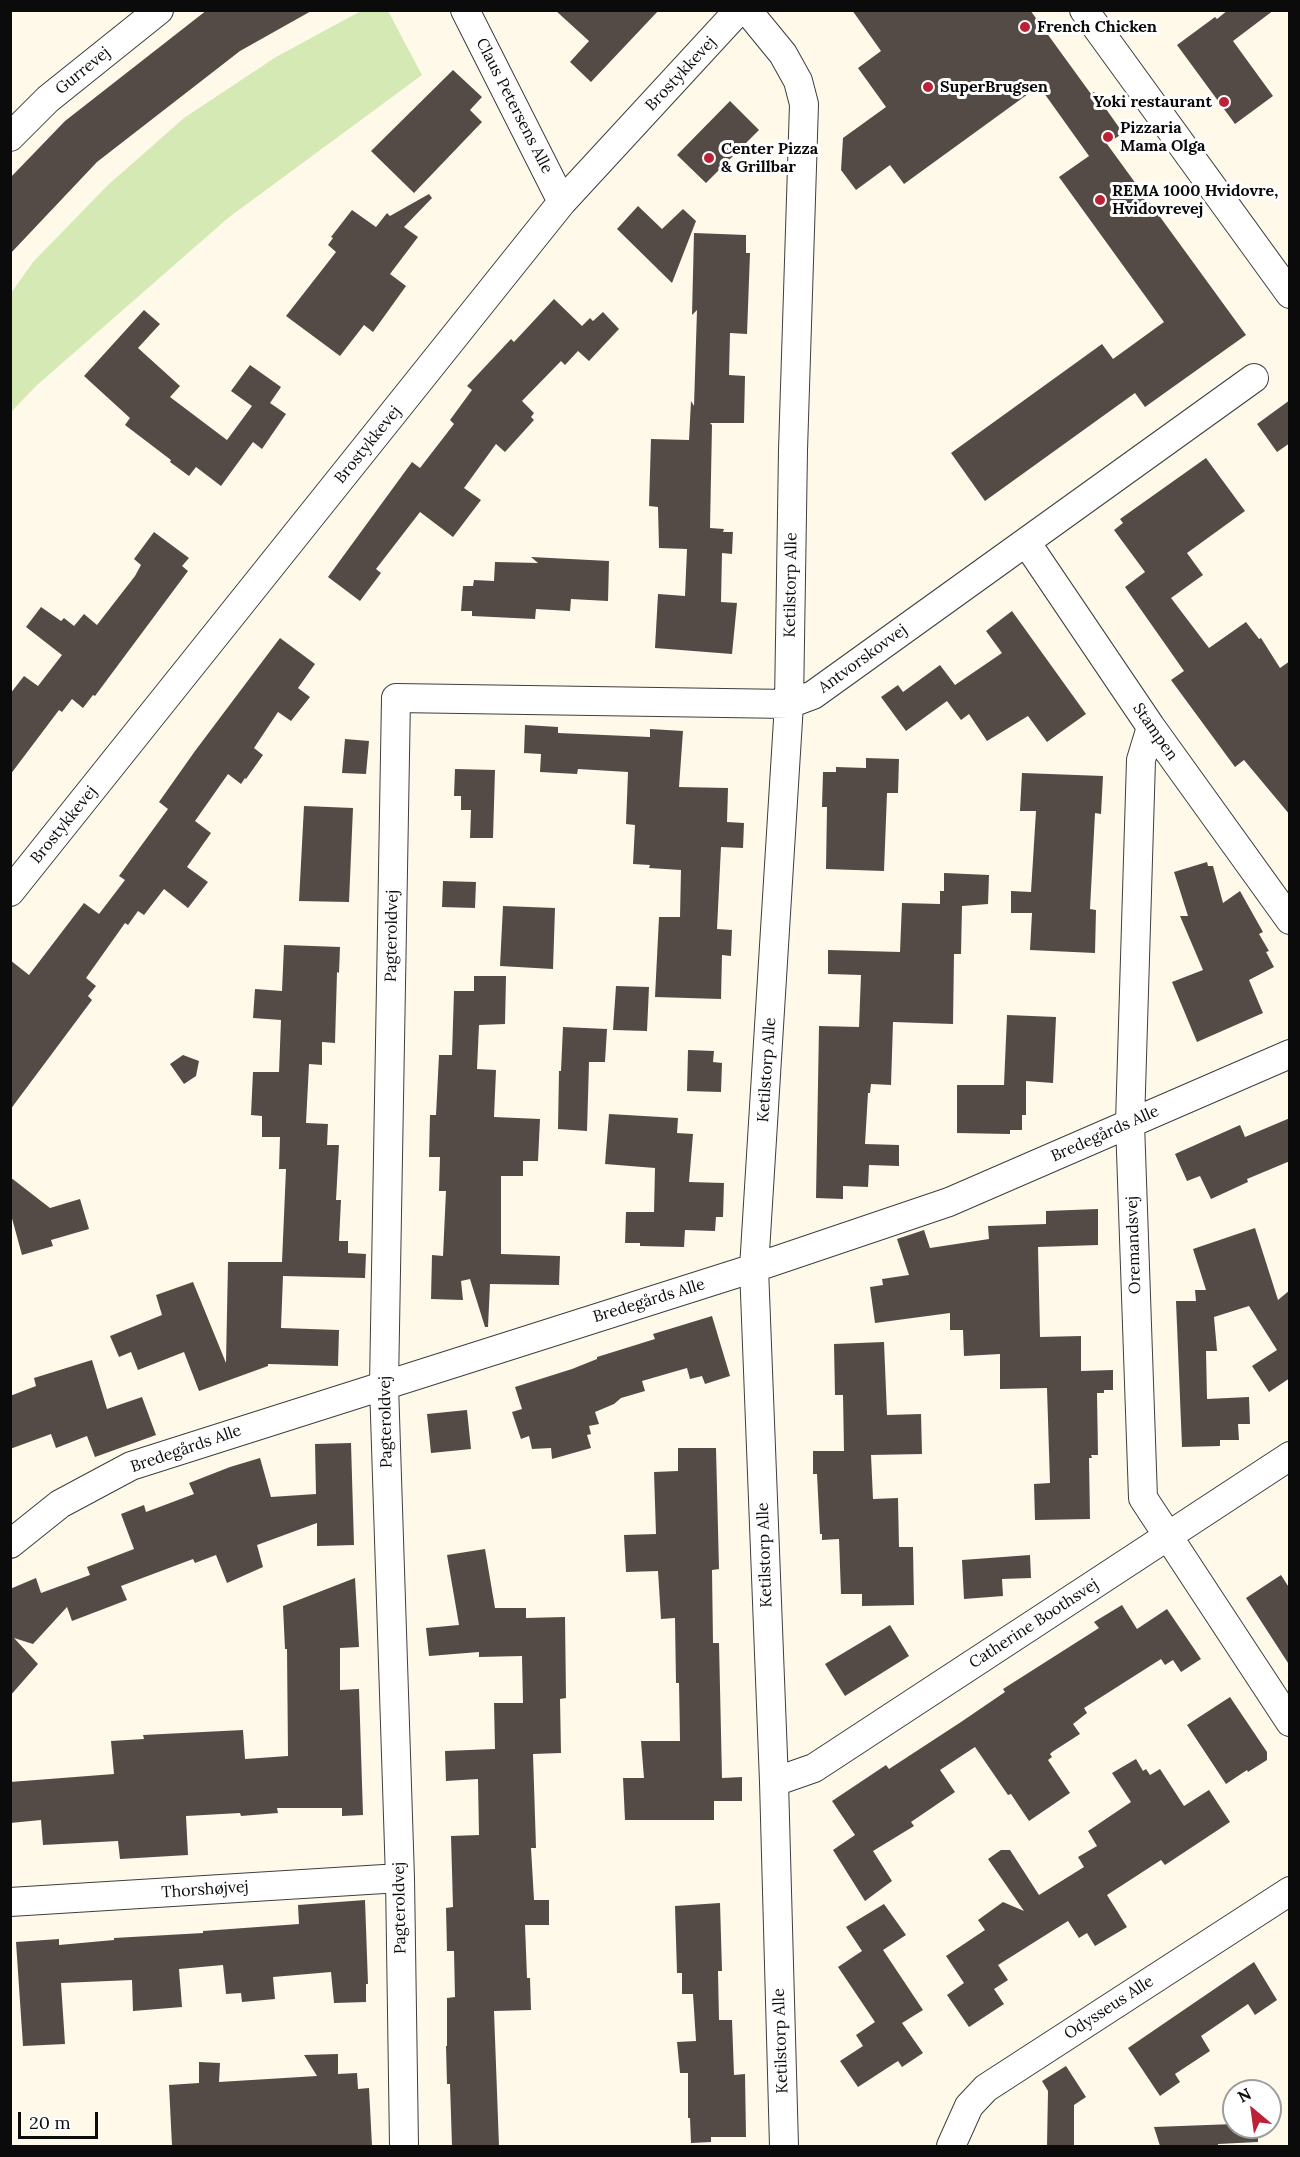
<!DOCTYPE html>
<html>
<head>
<meta charset="utf-8">
<style>
  body { margin:0 }
  #map { position:relative; width:1300px; height:2157px; overflow:hidden; background:#fff9e9; font-family:Lora,serif }
  canvas { display:block }
  .frame { position:absolute; inset:0; border:12px solid #0b0b0b; pointer-events:none }
  .north { position:absolute; left:1222px; top:2079px; width:60px; height:60px; box-sizing:border-box; background:#fff; border:2px solid #9d9d9d; border-radius:50%; rotate:331deg; font-size:16px; font-weight:700; line-height:24px; text-align:center; color:#0b0b0b }
  .north::after { content:''; display:block; margin:auto; width:21px; height:27px; background:#bc2237; clip-path:polygon(50% 0,100% 100%,50% 72%,0 100%) }
  .scale { position:absolute; left:18px; top:2112px; width:80px; height:27px; box-sizing:border-box; border:3px solid #0b0b0b; border-top:0; padding-left:8px; font-size:18px; line-height:21px; white-space:nowrap; color:#0b0b0b; -webkit-text-stroke:4px #fff; paint-order:stroke }
</style>
</head>
<body>
<div id="map">
<canvas width="1300" height="2157"></canvas>
<div class="frame"></div>
<div class="north">N</div>
<div class="scale">20 m</div>
</div>
<script>
const ctx = document.querySelector('canvas').getContext('2d');
ctx.lineJoin = 'round';
function fillPath(path, color) { ctx.fillStyle = color; ctx.fill(path, 'evenodd'); }
const poly = rows => new Path2D(rows.map(r => 'M' + r).join(''));
function stroke(path, color, width, dash) { ctx.strokeStyle = color; ctx.lineWidth = width; ctx.lineCap = dash ? 'butt' : 'round'; ctx.setLineDash(dash || []); ctx.stroke(path); }
function write(font, color, halo, rows, align = 'center') {
  ctx.font = font + ' Lora,serif'; ctx.lineWidth = 6; ctx.setLineDash([]); ctx.textBaseline = 'middle'; ctx.strokeStyle = halo; ctx.fillStyle = color; for (const [text, x, y, turn = 0] of rows) {
    ctx.save(); ctx.translate(x, y); ctx.rotate((+turn || 0) * Math.PI / 180); ctx.textAlign = isNaN(turn) ? turn : align; if (halo) ctx.strokeText(text, 0, 0); ctx.fillText(text, 0, 0); ctx.restore();
  }
}
fillPath(poly([
  [361,11,388,11,422,75,228,218,36,386,11,412,11,293,33,262,108,185,184,118,276,57]
]), '#d4e9b3');
fillPath(poly([
  [207,10,313,10,240,51,97,162,10,254,10,178,65,121],
  [555,10,659,10,591,82,570,62,589,41],
  [852,10,1030,10,1091,94,1094,92,1123,133,1107,144,1246,335,1145,407,1135,393,985,501,951,453,1102,344,1113,359,1164,322,1059,177,1089,156,1039,86,904,184,890,165,856,190,841,170,843,138,886,107,858,68,881,51],
  [1228,10,1274,10,1233,41,1273,96,1235,124,1177,45,1215,17,1217,19],
  [453,70,482,97,470,110,482,122,414,193,371,151],
  [730,101,759,130,706,183,677,155],
  [429,194,432,198,404,227,418,237,390,274,406,286,373,332,364,325,340,356,286,316,336,252,328,245,333,238,331,237,352,210,376,227,387,213,390,216],
  [638,206,662,229,683,209,696,221,672,283,617,229],
  [694,233,746,235,746,253,750,253,747,334,730,333,729,375,745,376,744,423,710,423,712,425,710,528,724,529,723,532,733,532,732,554,722,553,721,602,737,603,732,654,655,648,658,594,685,596,687,549,659,548,658,507,649,506,651,439,689,440,691,401,694,406,697,310,692,315],
  [554,299,582,326,590,318,593,321,603,312,619,329,589,361,578,351,565,365,561,361,522,401,534,413,531,417,534,420,505,452,496,444,464,488,481,500,453,537,420,512,376,569,381,573,360,601,328,577,412,462,420,468,454,424,450,420,472,390,467,386,511,339,514,342],
  [144,310,160,324,138,348,180,386,170,397,227,440,252,406,231,391,250,365,281,387,270,403,286,414,262,449,253,442,221,486,196,467,189,476,170,462,171,460,125,425,130,418,84,376],
  [1290,400,1290,443,1277,452,1257,424],
  [1206,458,1245,511,1187,553,1203,575,1171,598,1209,648,1246,622,1259,639,1261,638,1280,668,1290,661,1290,815,1244,760,1235,767,1171,680,1184,671,1125,587,1145,572,1114,530,1123,523,1120,519],
  [154,532,189,558,182,566,188,571,95,696,93,695,83,708,72,699,62,712,59,710,10,775,10,694,24,676,38,686,62,655,26,627,41,607,61,621,64,618,74,626,84,614,97,625,135,576,141,565,134,559],
  [531,557,609,561,608,601,571,599,570,611,536,609,535,619,472,616,472,611,461,611,463,586,473,586,474,580,494,581,495,562,538,563],
  [1012,611,1086,714,1047,742,1028,716,987,741,969,714,961,720,947,701,906,731,881,697,898,685,903,692,940,665,955,685,1002,653,986,631],
  [280,638,315,664,298,688,310,697,291,721,278,712,254,748,263,755,246,779,245,778,241,784,228,774,195,821,211,833,187,867,208,882,188,908,164,889,144,915,138,911,128,925,125,923,86,978,96,986,88,996,92,1000,10,1110,10,960,29,975,84,903,99,914,125,880,119,876,168,809,159,802,195,751],
  [525,725,558,727,558,733,650,737,650,729,683,731,679,787,728,788,727,822,744,823,743,848,721,847,717,929,732,930,731,956,722,955,721,999,655,997,659,917,680,917,681,870,649,868,650,865,633,864,635,825,626,824,628,772,578,769,577,774,540,772,541,754,524,753],
  [345,739,369,741,366,774,342,773],
  [866,758,899,759,898,793,887,793,884,871,826,869,827,807,822,807,823,772,836,772,836,767,866,768],
  [455,769,495,770,493,838,470,838,471,810,461,810,461,796,454,796],
  [1022,773,1103,776,1101,814,1095,813,1090,909,1096,910,1095,953,1030,950,1032,913,1011,913,1011,891,1031,892,1036,811,1020,811],
  [304,806,353,808,349,902,299,901],
  [1207,862,1208,866,1213,866,1223,903,1240,891,1263,932,1259,934,1269,951,1266,952,1274,967,1249,980,1263,1013,1197,1042,1172,982,1203,970,1180,916,1188,916,1174,872],
  [944,873,989,875,988,904,962,906,961,954,954,954,953,1024,893,1022,891,1085,871,1084,870,1093,868,1093,865,1144,899,1145,899,1166,869,1165,868,1187,843,1186,843,1199,816,1198,819,1026,859,1027,861,975,828,974,828,950,900,952,902,903,940,904,940,891,944,891],
  [443,881,476,882,475,908,442,907],
  [503,906,555,908,553,969,500,966],
  [284,945,340,947,339,973,337,972,335,1043,322,1042,322,1065,309,1064,306,1123,328,1124,327,1145,339,1145,336,1200,341,1200,339,1241,348,1241,348,1253,366,1254,365,1278,283,1276,281,1328,339,1330,338,1366,268,1364,268,1366,199,1391,184,1352,138,1370,131,1352,119,1357,110,1336,162,1315,156,1295,193,1282,226,1363,228,1262,282,1262,286,1169,279,1169,280,1137,262,1137,262,1116,251,1115,253,1072,279,1072,281,1020,253,1018,255,989,282,991],
  [474,976,506,976,505,1024,479,1025,477,1069,496,1070,494,1117,540,1119,538,1161,523,1161,523,1176,501,1176,501,1254,560,1256,559,1285,490,1284,488,1327,485,1327,470,1279,461,1281,463,1300,431,1299,432,1255,443,1256,446,1191,439,1191,440,1157,429,1157,430,1115,436,1115,439,1055,452,1055,454,991,474,991],
  [616,986,649,987,647,1031,613,1030],
  [1007,1015,1056,1017,1053,1083,1026,1081,1026,1115,1022,1115,1022,1130,1010,1130,1010,1134,957,1133,957,1085,1004,1085],
  [563,1027,607,1029,605,1062,589,1062,587,1131,558,1129,559,1071,561,1071],
  [688,1050,714,1051,713,1062,722,1063,721,1092,687,1091],
  [183,1055,199,1061,196,1076,184,1084,170,1064],
  [609,1114,678,1118,677,1133,693,1134,689,1182,724,1183,723,1217,716,1217,715,1231,685,1230,684,1247,640,1246,640,1243,625,1243,626,1212,654,1212,655,1168,605,1164],
  [1290,1118,1290,1161,1247,1179,1248,1182,1211,1199,1200,1176,1187,1181,1175,1154,1240,1125,1245,1137],
  [10,1177,50,1208,80,1199,89,1229,51,1240,53,1246,22,1255,10,1211],
  [1098,1209,1098,1245,1038,1247,1040,1337,1081,1336,1081,1371,1113,1370,1113,1390,1104,1390,1104,1393,1097,1393,1098,1455,1091,1455,1092,1458,1089,1458,1090,1519,1035,1520,1034,1484,1050,1483,1047,1388,1000,1389,1000,1354,964,1356,963,1330,950,1330,950,1313,875,1323,870,1287,883,1285,882,1279,909,1275,897,1239,924,1230,930,1248,989,1239,988,1226,1046,1224,1046,1211],
  [1255,1228,1278,1300,1290,1290,1290,1378,1269,1392,1252,1366,1277,1350,1249,1306,1214,1317,1217,1351,1206,1351,1207,1399,1249,1397,1250,1424,1238,1424,1239,1440,1220,1440,1220,1446,1182,1447,1176,1301,1196,1301,1195,1290,1206,1290,1193,1249],
  [712,1316,730,1376,705,1384,702,1376,690,1379,687,1368,642,1381,645,1391,621,1398,614,1404,595,1412,599,1424,589,1426,591,1434,587,1435,591,1448,552,1459,551,1448,532,1449,529,1436,521,1439,512,1412,522,1409,515,1387,572,1369,597,1359,597,1357,655,1339,653,1334],
  [884,1342,887,1415,921,1414,922,1454,871,1455,873,1499,898,1498,899,1547,913,1547,914,1605,862,1606,862,1594,841,1594,839,1539,822,1540,822,1534,820,1534,817,1474,813,1474,813,1451,844,1451,843,1395,835,1395,834,1344],
  [92,1360,107,1409,142,1397,156,1435,95,1457,87,1436,56,1448,51,1434,10,1449,10,1396,36,1386,34,1378],
  [467,1410,471,1449,431,1453,427,1414],
  [351,1443,354,1545,317,1546,317,1523,257,1545,263,1567,227,1583,216,1555,195,1563,193,1559,121,1586,127,1600,72,1621,67,1607,33,1644,14,1638,38,1664,10,1696,10,1589,36,1578,41,1593,90,1575,87,1567,134,1549,121,1514,144,1505,146,1512,194,1494,189,1483,230,1467,260,1458,271,1497,316,1494,315,1444],
  [678,1448,716,1448,719,1569,712,1570,713,1643,719,1643,722,1778,742,1777,742,1801,714,1801,714,1820,625,1820,623,1778,644,1778,641,1741,680,1741,679,1683,676,1683,675,1618,661,1619,658,1571,626,1572,624,1535,656,1534,654,1472,678,1471],
  [485,1549,495,1608,526,1608,526,1618,565,1617,566,1698,560,1699,561,1753,533,1754,536,1848,531,1848,534,1900,549,1900,549,1925,525,1925,527,1978,530,1978,531,2010,494,2011,499,2146,452,2146,450,2084,447,2084,446,2046,447,2046,447,1998,455,1997,454,1951,447,1951,446,1908,453,1907,451,1836,479,1835,478,1779,446,1781,445,1751,495,1749,494,1703,523,1703,522,1656,479,1657,479,1652,429,1656,426,1628,459,1625,447,1555],
  [1030,1555,1031,1578,1002,1579,1003,1596,964,1599,962,1560],
  [1281,1575,1290,1589,1290,1666,1246,1598],
  [355,1578,359,1647,340,1648,340,1690,359,1689,363,1815,342,1816,342,1808,277,1808,278,1813,241,1816,240,1813,186,1816,188,1855,120,1859,118,1841,43,1845,41,1820,10,1823,10,1782,114,1774,111,1741,144,1739,143,1735,243,1730,245,1759,288,1756,287,1649,285,1649,283,1606],
  [1122,1605,1137,1629,1167,1609,1201,1659,1181,1672,1173,1660,1165,1665,1161,1659,1084,1708,1087,1713,1073,1724,1080,1734,1052,1752,1050,1754,1052,1757,1048,1760,1070,1793,1029,1821,1011,1794,1008,1795,975,1747,940,1770,955,1792,911,1822,914,1826,873,1851,892,1881,865,1901,833,1850,855,1835,832,1801,886,1765,889,1769,961,1722,1005,1692,1003,1689,1099,1628,1094,1622],
  [890,1625,909,1656,845,1696,825,1664],
  [1230,1697,1267,1752,1267,1760,1248,1772,1247,1770,1226,1784,1187,1725],
  [1136,1759,1143,1771,1146,1769,1150,1775,1160,1769,1184,1806,1209,1790,1230,1822,1165,1865,1161,1860,1107,1895,1127,1927,1095,1946,1087,1933,1079,1938,1068,1921,998,1965,1008,1980,994,1989,1004,2004,969,2027,947,1995,964,1983,946,1956,985,1930,978,1920,1003,1902,1024,1911,988,1859,1001,1850,1010,1850,1039,1895,1084,1867,1078,1857,1097,1846,1088,1831,1131,1802,1112,1773],
  [365,1900,368,1984,366,1984,366,2002,334,2003,331,1972,273,1977,275,1999,242,2002,241,1993,226,1994,223,1965,179,1969,182,2007,133,2011,132,1980,61,1983,65,2044,23,2046,16,1942,59,1939,59,1945,114,1940,114,1938,203,1933,203,1931,299,1924,298,1905],
  [720,1903,722,1971,718,1971,719,2020,732,2020,734,2075,745,2074,746,2137,711,2137,711,2142,691,2143,690,2118,688,2118,688,2073,680,2073,677,2042,696,2041,693,1994,682,1994,682,1973,677,1973,675,1906],
  [884,1904,906,1935,883,1950,923,2010,902,2023,923,2053,902,2067,898,2061,858,2087,840,2061,863,2046,856,2035,875,2022,838,1967,862,1951,846,1927],
  [1254,1962,1277,2000,1255,2015,1248,2004,1201,2036,1210,2051,1175,2074,1180,2082,1160,2096,1128,2048],
  [338,2054,338,2074,357,2073,358,2089,369,2088,372,2146,172,2146,169,2085,199,2083,199,2062,220,2063,219,2082,317,2076,304,2055],
  [1066,2066,1086,2097,1074,2105,1074,2146,1047,2146,1048,2091,1042,2081],
  [1234,2124,1234,2127,1258,2127,1258,2142,1218,2144,1218,2146,1160,2146,1154,2127]
]), '#544b47');
const minor = poly([
  [465,10,562,202],
  [747,10,783,54,798,81,804,104,793,450,789,704,754,1268,774,1782,784,2146],
  [1084,10,1290,294],
  [10,137,48,99,159,10],
  [1026,542,1151,727,1290,920],
  [1151,727,1141,760,1130,1123,1143,1498,1290,1722],
  [10,892,562,202,739,10],
  [10,1544,60,1504,131,1466,754,1268,949,1202,1290,1054],
  [774,1782,814,1768,1290,1456],
  [10,1902,400,1878],
  [404,2146,400,1878,384,1385,396,698,789,704,813,695,1254,378],
  [951,2146,969,2106,986,2088,1290,1891]
]);
stroke(minor, '#3e3e3e', 30);
stroke(minor, '#fff', 28);
for (const [x, y, r, color] of [
  [1025,27,6,"#bc2237"],
  [928,87,6,"#bc2237"],
  [1224,102,6,"#bc2237"],
  [1108,137,6,"#bc2237"],
  [709,158,6,"#bc2237"],
  [1100,200,6,"#bc2237"]
]) { const dot = new Path2D(); dot.arc(x, y, r, 0, 2 * Math.PI); ctx.fillStyle = color; ctx.fill(dot); stroke(dot, '#fff', 2); }
write('bold 16px', '#0b0b0b', '#fff', [
  ["French Chicken",1037,27],
  ["SuperBrugsen",940,87],
  ["Yoki restaurant",1212,102,"right"],
  ["Pizzaria",1120,128],
  ["Mama Olga",1120,146],
  ["Center Pizza",721,149],
  ["& Grillbar",721,167],
  ["REMA 1000 Hvidovre,",1112,191],
  ["Hvidovrevej",1112,209]
], 'left');
write('16px', '#0b0b0b', '#fff', [
  ["Gurrevej",83,71,-39],
  ["Brostykkevej",681,74,-47],
  ["Claus Petersens Alle",514,106,63],
  ["Brostykkevej",368,445,-51],
  ["Ketilstorp Alle",791,585,-89],
  ["Antvorskovvej",863,659,-36],
  ["Stampen",1155,732,55],
  ["Brostykkevej",64,825,-51],
  ["Pagteroldvej",392,936,-89],
  ["Ketilstorp Alle",767,1070,-86],
  ["Bredegårds Alle",1105,1134,-24],
  ["Oremandsvej",1134,1245,-92],
  ["Bredegårds Alle",649,1301,-17],
  ["Pagteroldvej",386,1422,-91],
  ["Bredegårds Alle",186,1449,-19],
  ["Ketilstorp Alle",765,1555,-92],
  ["Catherine Boothsvej",1034,1624,-33],
  ["Thorshøjvej",205,1890,-4],
  ["Pagteroldvej",400,1908,-91],
  ["Odysseus Alle",1109,2008,-33],
  ["Ketilstorp Alle",781,2041,-92]
]);
</script>
</body>
</html>
